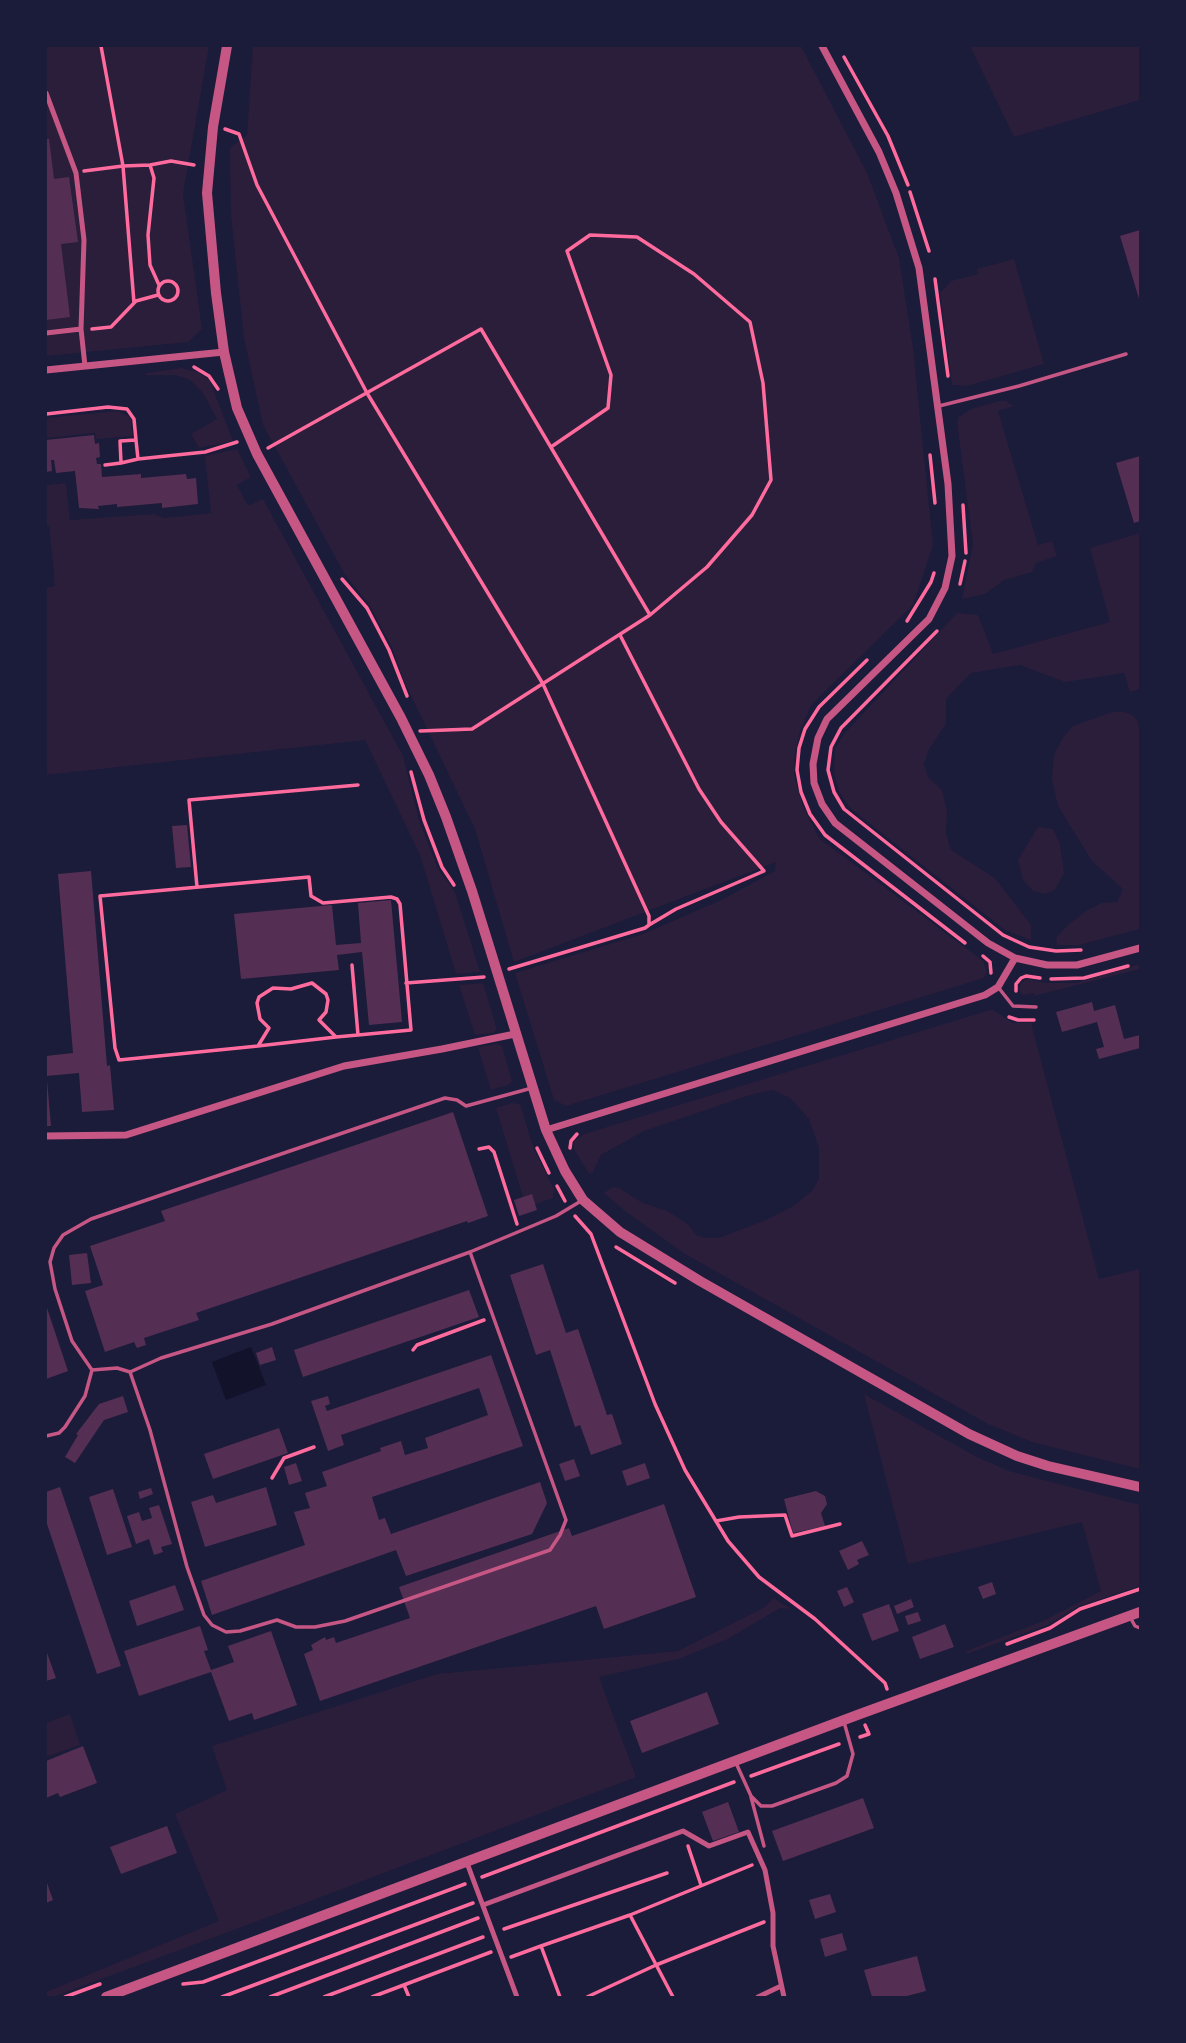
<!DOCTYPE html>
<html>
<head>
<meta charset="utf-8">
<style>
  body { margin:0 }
  #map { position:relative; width:1186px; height:2043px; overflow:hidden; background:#1b1b3a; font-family:"Work Sans",sans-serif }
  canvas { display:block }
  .frame { position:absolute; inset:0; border:47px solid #1b1b3a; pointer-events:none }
</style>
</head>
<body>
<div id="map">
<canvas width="1186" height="2043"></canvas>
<div class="frame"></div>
</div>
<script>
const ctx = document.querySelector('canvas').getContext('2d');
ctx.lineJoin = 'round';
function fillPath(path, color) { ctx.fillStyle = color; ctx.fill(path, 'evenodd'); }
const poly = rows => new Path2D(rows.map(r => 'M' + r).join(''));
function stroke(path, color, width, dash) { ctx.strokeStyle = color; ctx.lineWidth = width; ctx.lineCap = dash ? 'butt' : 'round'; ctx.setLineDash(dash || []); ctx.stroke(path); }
fillPath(poly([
  [46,46,209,46,183,194,202,329,188,342,46,356],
  [253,46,801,46,867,173,899,258,913,348,933,545,913,605,811,705,799,734,795,755,794,775,803,806,819,838,983,961,987,972,984,978,566,1106,554,1100,515,973,643,934,721,900,775,871,776,862,514,962,475,829,404,681,392,648,370,606,344,573,263,425,244,338,231,215,230,148,247,135],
  [970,46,1140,46,1140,100,1014,137],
  [1014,259,1044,364,967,386,952,385,940,293,951,281,978,274,977,269],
  [181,368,198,372,210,381,233,441,199,448,191,434,217,419,203,393,190,380,176,375,146,375,146,373],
  [999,401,1006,401,1014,406,998,411,1038,545,1052,541,1057,556,1036,563,1032,572,1004,580,985,594,962,599,973,544,957,422,959,417,971,409],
  [118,411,130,417,133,436,96,439,95,433,46,438,46,418],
  [237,449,251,477,237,485,248,506,263,499,403,756,419,820,438,869,455,892,480,972,456,974,420,855,365,740,46,775,46,588,55,586,49,525,46,525,46,485,66,483,70,520,154,514,164,518,211,513,205,456],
  [1140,533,1140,689,1130,692,1124,673,1065,682,1020,665,971,673,946,699,946,724,929,749,924,764,928,777,942,790,947,811,946,834,951,850,995,878,1031,925,1031,940,1005,930,850,808,839,791,834,772,835,749,844,734,957,613,978,615,993,654,1110,622,1090,548],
  [1112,712,1124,712,1132,715,1138,721,1140,735,1140,929,1079,945,1057,945,1056,938,1068,925,1086,911,1102,903,1117,902,1123,889,1092,861,1058,806,1052,779,1054,755,1063,737,1073,726],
  [1038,827,1053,829,1060,844,1064,873,1055,890,1045,894,1033,891,1023,880,1018,860],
  [1140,964,1140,969,1034,996,1034,993,1023,995,1020,992,1020,984,1026,979,1047,983,1076,983],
  [483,983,497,1030,493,1033,475,1035,459,985],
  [990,1010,993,1010,1013,1023,1031,1023,1099,1279,1140,1269,1140,1469,1032,1442,988,1424,685,1254,625,1211,604,1193,613,1187,619,1188,643,1203,667,1211,688,1224,696,1235,705,1238,719,1238,766,1220,795,1205,812,1191,819,1178,819,1148,809,1119,790,1098,773,1090,750,1095,644,1131,601,1155,593,1172,589,1174,574,1149,574,1141,584,1134],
  [497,1044,502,1046,512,1081,508,1085,491,1090,478,1047],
  [512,1103,519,1104,521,1107,534,1150,554,1189,553,1198,535,1204,523,1197,496,1108],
  [864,1394,977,1457,1009,1471,1140,1505,1140,1586,1079,1606,1048,1625,967,1654,966,1651,1043,1621,1101,1591,1082,1522,908,1564],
  [773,1598,791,1609,780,1608,728,1639,679,1659,599,1677,636,1777,271,1916,53,1997,46,1997,46,1992,219,1921,175,1814,227,1790,212,1746,437,1674,678,1651,765,1607],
  [70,1714,80,1745,46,1757,46,1723]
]), '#2a1e3b');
fillPath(poly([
  [251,1347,266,1385,226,1400,212,1362]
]), '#12122b');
fillPath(poly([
  [46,139,49,139,54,179,69,177,78,242,61,244,70,317,46,320],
  [1140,230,1140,302,1120,236],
  [94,435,95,444,99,443,100,457,96,458,97,464,101,464,102,477,141,474,141,478,186,474,187,479,196,478,198,504,162,508,162,503,117,507,117,504,98,506,99,509,79,508,75,471,56,473,54,460,51,460,52,471,46,472,46,440],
  [1140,456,1140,521,1134,523,1116,463],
  [187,825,191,867,176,868,172,826],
  [91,871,107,1066,110,1065,114,1110,82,1112,79,1073,46,1076,46,1056,73,1053,58,874],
  [391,900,402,1022,369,1025,362,952,337,955,339,970,241,979,234,914,332,905,336,945,361,943,358,903],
  [1092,1002,1094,1011,1115,1005,1124,1039,1140,1035,1140,1048,1099,1059,1096,1049,1104,1047,1097,1022,1062,1032,1056,1012],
  [46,1080,47,1080,51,1126,46,1126],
  [453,1112,488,1216,468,1223,467,1221,196,1313,199,1320,144,1338,146,1345,137,1348,134,1342,105,1352,85,1291,103,1285,90,1246,165,1221,161,1211],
  [532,1194,537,1210,519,1216,514,1200],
  [87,1253,91,1283,72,1285,69,1255],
  [543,1264,566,1333,578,1329,607,1415,612,1414,622,1444,591,1455,580,1425,575,1427,550,1350,536,1355,510,1275],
  [469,1290,479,1317,303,1377,294,1350],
  [46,1305,68,1371,46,1379],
  [272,1347,276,1360,260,1365,256,1353],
  [491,1355,523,1446,372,1497,379,1520,385,1518,391,1534,540,1482,547,1503,532,1534,406,1576,396,1550,212,1615,201,1581,305,1545,294,1512,310,1508,305,1493,327,1486,322,1472,381,1451,380,1448,401,1441,405,1455,428,1448,425,1438,488,1415,479,1388,341,1435,344,1445,328,1451,311,1401,328,1396,330,1404,325,1406,327,1411],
  [123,1396,128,1412,104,1420,75,1463,65,1457,78,1435,76,1434,99,1404],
  [279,1428,288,1453,213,1479,204,1454],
  [574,1459,580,1476,565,1481,559,1464],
  [296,1463,302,1481,289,1485,284,1467],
  [645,1463,650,1478,627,1486,622,1471],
  [60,1487,121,1666,97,1674,46,1521,46,1492],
  [266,1487,277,1525,205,1547,191,1502,213,1495,216,1503],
  [151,1488,153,1494,140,1499,138,1492],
  [113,1489,132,1547,107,1555,89,1497],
  [816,1491,825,1496,827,1504,821,1513,825,1526,793,1533,784,1499],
  [664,1504,696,1597,604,1629,596,1606,320,1701,304,1654,313,1650,311,1645,325,1637,326,1640,334,1637,336,1643,410,1618,399,1587,569,1528,572,1536],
  [159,1505,172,1544,161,1547,163,1552,154,1555,149,1539,136,1544,127,1516,139,1512,142,1521,152,1518,149,1508],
  [862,1541,869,1555,857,1560,859,1564,848,1570,839,1551],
  [992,1582,996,1594,983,1599,978,1587],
  [175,1585,184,1610,137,1626,129,1601],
  [847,1587,854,1602,844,1607,837,1591],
  [911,1599,914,1607,897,1614,894,1606],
  [889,1604,899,1631,872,1641,862,1614],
  [918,1612,921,1621,908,1625,905,1616],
  [945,1624,954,1647,920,1659,912,1637],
  [200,1626,208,1650,204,1651,211,1670,234,1662,228,1646,271,1631,297,1705,254,1720,252,1713,229,1721,211,1672,139,1696,124,1651],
  [46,1650,56,1678,46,1681],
  [707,1692,719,1724,642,1753,630,1721],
  [83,1746,97,1783,60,1797,58,1793,46,1798,46,1761],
  [863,1798,874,1828,783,1861,772,1831],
  [728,1802,739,1832,713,1841,702,1812],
  [167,1826,177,1853,121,1874,110,1847],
  [46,1880,53,1900,46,1903],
  [830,1894,836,1912,815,1919,809,1900],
  [842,1933,847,1950,825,1957,820,1939],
  [917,1956,926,1991,903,1997,872,1997,864,1970]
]), '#542f53');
stroke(poly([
  [101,46,123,166,150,165,154,178,148,235,150,265,159,285],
  [844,57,888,136,908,185],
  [225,129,239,134,257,185,367,393,543,684,649,916,649,925,645,928,509,969],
  [150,165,171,161,194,165],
  [84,171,123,166,134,303],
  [910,192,929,251],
  [935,279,948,376],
  '158 291a10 10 0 1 1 20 0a10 10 0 1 1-20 0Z',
  [92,329,111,327,136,301,158,295],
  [194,367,209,376,218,389],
  [46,414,108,407,127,409,134,419,136,440,120,441,121,463,105,465],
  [551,447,608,408,611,375,567,251,590,235,637,237,694,274,750,322,763,383,771,480,752,515,707,567,650,615],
  [268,448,481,329,650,615,472,729,420,731],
  [930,455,935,503],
  [138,459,205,452,237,442],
  [121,463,138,459,136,440],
  [963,505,966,553],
  [342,579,367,608,389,650,407,696],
  [960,584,965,561],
  [907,621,931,582,934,573],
  [937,631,841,728,831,747,828,770,834,792,844,809,1003,935,1029,947,1056,951,1081,950],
  [620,635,699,789,721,822,764,871,676,909,649,925],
  [867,660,819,707,805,729,799,748,797,770,801,792,810,814,825,835,965,943],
  [411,772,424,820,442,867,454,885],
  [197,887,189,800,358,785],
  [983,956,990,962,991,973],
  [1051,979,1084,978,1128,966],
  [406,983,484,977],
  [1016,991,1016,984,1021,978,1026,976,1040,978],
  [1009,1017,1018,1020,1034,1020],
  [336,1037,258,1046,269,1028,260,1019,257,1003,259,997,273,988,291,989,312,983,326,994,328,1000,326,1012,319,1020,336,1037,358,1035],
  [258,1046,119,1060,115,1048,100,896,309,877,311,896,323,903,391,897,397,899,400,904,411,1030,358,1035,352,965],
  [537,1148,549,1173],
  [570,1148,571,1141,577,1134],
  [479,1149,489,1147,494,1152,517,1224],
  [557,1186,565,1201],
  [575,1216,591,1234,655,1404,685,1470,728,1541,759,1577,815,1619,885,1683,887,1689],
  [616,1247,675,1283],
  [413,1350,417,1345,484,1320],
  [272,1478,284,1458,314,1447],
  [716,1521,739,1517,785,1515,792,1536,840,1524],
  [1007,1644,1050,1628,1080,1609,1140,1589],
  [860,1737,869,1734,865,1725],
  [751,1776,839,1744],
  [688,1846,701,1885],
  [482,1877,734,1782],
  [504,1929,667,1873],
  [541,1946,630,1915],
  [511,1957,541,1946,560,1997],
  [183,1984,203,1982,465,1884],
  [404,1985,409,1997],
  [65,1997,100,1984],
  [222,1997,473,1903],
  [270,1997,478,1918],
  [324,1997,483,1937],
  [372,1997,491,1952],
  [587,1997,656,1965,764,1922],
  [673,1997,630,1915,752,1865]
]), '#ff6b9d', 3.5);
stroke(poly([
  [939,406,1019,386,1126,354],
  [998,987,1013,1006,1036,1007],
  [92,1370,72,1341,55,1289,50,1262,54,1248,63,1235,91,1219,445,1098,457,1100,466,1106,532,1088],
  [130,1372,150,1430,187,1567,204,1615,212,1625,226,1632,240,1631,277,1620,296,1627,315,1627,345,1621,550,1550,560,1535,566,1520,470,1252],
  [46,1436,59,1433,65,1427,85,1396,92,1370,117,1368,130,1372,161,1358,272,1324,470,1252,556,1216,581,1201],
  [1130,1617,1135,1626,1140,1628],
  [736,1763,751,1796,761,1806,772,1806,836,1783,847,1776,853,1754,844,1722],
  [751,1797,764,1846]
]), '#c65784', 3.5);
stroke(poly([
  [46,93,76,173,84,240,81,329,85,366],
  [46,333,81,329],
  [467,1863,517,1997],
  [483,1905,683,1831,709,1846,748,1832,765,1870,773,1913,773,1946,784,1997],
  [758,1997,781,1986]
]), '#c65784', 5);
stroke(poly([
  [822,46,879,152,896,193,919,268,948,484,952,556,945,588,929,619,827,719,818,738,813,764,814,783,822,804,835,823,988,943,1015,958,1047,965,1077,965,1140,948],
  [46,370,224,352],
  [546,1130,985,995,998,987,1015,958],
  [46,1136,126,1135,344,1066,442,1049,515,1034]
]), '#c65784', 7);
stroke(poly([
  [227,46,213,127,207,193,216,293,224,352,237,408,257,454,401,718,429,775,446,817,472,891,546,1130,565,1171,583,1200,620,1232,700,1281,969,1434,1017,1456,1048,1466,1140,1487],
  [106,1997,860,1714,1140,1612]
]), '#c65784', 10);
</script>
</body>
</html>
